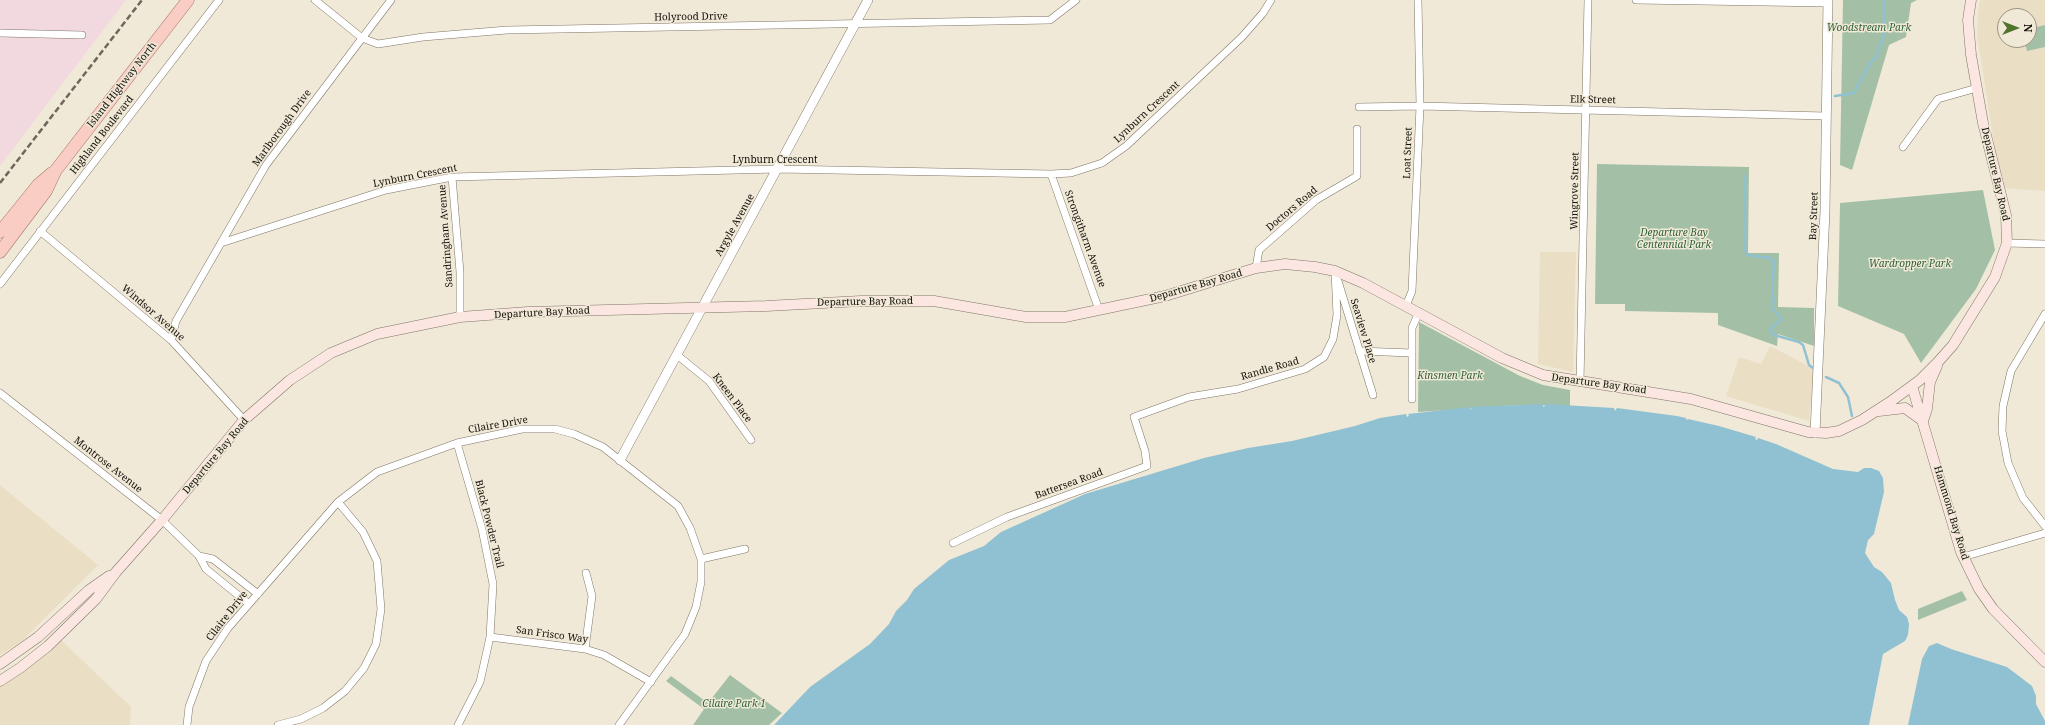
<!DOCTYPE html>
<html>
<head>
<meta charset="utf-8">
<style>
  body { margin:0 }
  #map { position:relative; width:2045px; height:725px; overflow:hidden; background:#f1e9d7; font-family:"Noto Serif",serif }
  canvas { display:block }
  .north { position:absolute; left:1997px; top:8px; width:40px; height:40px; box-sizing:border-box; background:#f1e9d7; border:1px solid #989285; border-radius:50%; rotate:90deg; font-size:11px; font-weight:700; line-height:16px; text-align:center; color:#13100a }
  .north::after { content:''; display:block; margin:auto; width:14px; height:18px; background:#51732b; clip-path:polygon(50% 0,100% 100%,50% 72%,0 100%) }
</style>
</head>
<body>
<div id="map">
<canvas width="2045" height="725"></canvas>
<div class="north">N</div>
</div>
<script>
const ctx = document.querySelector('canvas').getContext('2d');
ctx.lineJoin = 'round';
function fillPath(path, color) { ctx.fillStyle = color; ctx.fill(path, 'evenodd'); }
const poly = rows => new Path2D(rows.map(r => 'M' + r).join(''));
function stroke(path, color, width, dash) { ctx.strokeStyle = color; ctx.lineWidth = width; ctx.lineCap = dash ? 'butt' : 'round'; ctx.setLineDash(dash || []); ctx.stroke(path); }
function write(font, color, halo, rows, align = 'center') {
  ctx.font = font + ' "Noto Serif",serif'; ctx.lineWidth = 3; ctx.setLineDash([]); ctx.textBaseline = 'middle'; ctx.strokeStyle = halo; ctx.fillStyle = color; for (const [text, x, y, turn = 0] of rows) {
    ctx.save(); ctx.translate(x, y); ctx.rotate((+turn || 0) * Math.PI / 180); ctx.textAlign = isNaN(turn) ? turn : align; if (halo) ctx.strokeText(text, 0, 0); ctx.fillText(text, 0, 0); ctx.restore();
  }
}
fillPath(poly([
  [1980,0,2045,0,2045,191,2001,188,1977,35,1978,14],
  [2005,16,2029,16,2029,40,2005,40],
  [1540,252,1576,252,1573,372,1538,364],
  [1770,346,1814,369,1809,421,1726,396,1739,357,1761,364],
  [0,485,98,565,21,642,0,655],
  [59,638,131,707,130,725,0,725,0,684]
]), '#eadec5');
fillPath(poly([
  [0,0,126,0,0,166]
]), '#f2d8df');
fillPath(poly([
  [1843,0,1917,0,1911,3,1906,37,1889,45,1852,170,1840,165],
  [2045,25,2045,47,2027,51,2024,40,2029,40,2029,29],
  [1597,164,1749,167,1748,253,1779,253,1778,307,1814,308,1814,346,1778,334,1777,346,1718,325,1718,313,1625,311,1625,304,1595,304],
  [1983,190,1995,250,1976,289,1921,363,1904,334,1838,306,1840,203],
  [1419,322,1520,376,1543,385,1570,390,1570,406,1519,405,1418,412],
  [1962,591,1967,600,1918,620,1918,609],
  [730,675,782,713,769,725,693,725,704,709,666,681,671,676,708,703]
]), '#a3c0a6');
fillPath(poly([
  [1543,404,1543,407,1545,406,1545,404,1614,408,1615,411,1617,408,1677,416,1686,418,1686,420,1688,419,1719,426,1756,437,1755,439,1757,440,1758,438,1776,444,1833,469,1858,472,1864,468,1871,468,1879,471,1883,478,1884,492,1874,534,1868,540,1865,553,1874,567,1882,572,1891,583,1895,600,1899,610,1907,617,1909,624,1908,635,1905,641,1883,654,1869,725,774,725,810,687,870,644,889,624,896,611,907,600,914,589,949,560,984,546,1001,532,1085,494,1204,458,1248,448,1292,441,1355,426,1380,418,1406,414,1407,417,1409,416,1408,414,1470,407,1471,410,1472,407],
  [1937,643,1951,649,2007,667,2032,686,2036,696,2036,704,2045,721,2045,725,1908,725,1922,659,1929,646]
]), '#90c1d2');
stroke(poly([
  [1835,96,1854,93,1870,63,1876,57,1884,34,1884,0],
  [1745,176,1745,249,1747,255,1770,258,1774,262,1772,294,1774,299,1772,305,1772,309,1780,316,1780,321,1771,328,1771,332,1774,335,1799,342,1803,345,1809,365,1813,368],
  [1826,377,1839,383,1848,397,1852,416]
]), '#90c1d2', 2.5);
const minor = poly([
  [315,0,362,38,378,44,423,37,507,30,1050,20,1076,0],
  [1636,0,1828,3],
  [0,33,82,35],
  [1359,107,1420,106,1826,116],
  [1903,147,1938,99,1977,88],
  [1051,174,1099,310],
  [452,177,460,272,460,317],
  [40,231,171,340,244,420],
  [221,243,386,190,452,177,778,169,1051,174,1071,173,1102,163,1126,146,1242,37,1263,13,1271,0],
  [2007,243,2045,244],
  [1256,268,1259,250,1316,200,1357,176,1357,129],
  [1338,281,1373,395],
  [0,284,219,0],
  [1406,306,1412,291,1420,106,1418,0],
  [2045,314,2011,371,2003,406,2002,431,2008,463,2023,498,2045,526],
  [171,340,176,321,266,165,391,0],
  [1359,351,1412,353],
  [677,355,709,381,751,440],
  [1580,382,1588,0],
  [0,393,162,520,199,556,206,569,249,604],
  [1412,399,1412,328,1419,312],
  [457,443,482,529,493,584,490,637,480,682,458,725],
  [953,543,1007,517,1147,466,1145,451,1134,417,1189,397,1238,389,1305,369,1324,357,1333,339,1337,315,1335,271],
  [199,556,213,559,258,594],
  [1963,557,2045,533],
  [701,559,745,549],
  [490,637,585,649,604,655,651,682],
  [585,649,592,596,586,573],
  [187,725,189,707,206,661,228,628,338,502,377,472,457,443,522,429,555,429,574,434,603,447,678,506,690,528,701,559,701,582,696,607,685,634,619,725],
  [278,725,301,719,323,708,345,691,364,668,376,644,381,609,377,561,363,532,338,502]
]);
const tertiary = poly([
  [1815,433,1825,211,1828,0],
  [620,460,868,0]
]);
const secondary = poly([
  [1912,386,1961,552,1979,589,1993,609,2045,662],
  [1879,411,1905,408,1923,421,1927,409,1930,382,1937,366],
  [0,664,38,637,89,590,109,576],
  [0,681,20,668,48,646,96,599,116,572,162,520,244,420,290,380,331,353,377,334,460,317,528,312,766,306,861,301,934,301,1026,317,1065,317,1165,296,1256,268,1285,264,1315,267,1335,271,1363,283,1502,358,1543,375,1691,399,1808,432,1826,433,1839,431,1862,420,1890,402,1920,380,1938,362,1953,345,1995,277,2007,243,2006,215,1983,123,1971,55,1968,20,1971,0]
]);
const primary = poly([
  [0,232,38,185,52,173],
  [0,252,46,191,56,170,188,0]
]);
stroke(minor, '#7e7666', 8);
stroke(tertiary, '#7e7666', 10);
stroke(secondary, '#7e7666', 11);
stroke(primary, '#a67568', 13);
stroke(minor, '#fff', 7);
stroke(tertiary, '#fff', 9);
stroke(secondary, '#fce6e1', 10);
stroke(primary, '#f9cdc3', 12);
stroke(poly([
  [0,183,142,0]
]), '#6d685d', 2.5, [6, 3]);
write('10px', '#13100a', '#f1e9d7', [
  ["Holyrood Drive",691,17,-1],
  ["Island Highway North",122,85,-52],
  ["Elk Street",1593,100,1],
  ["Lynburn Crescent",1147,112,-43],
  ["Marlborough Drive",282,128,-54],
  ["Highland Boulevard",102,135,-52],
  ["Loat Street",1408,153,-88],
  ["Lynburn Crescent",775,160],
  ["Departure Bay Road",1995,174,77],
  ["Lynburn Crescent",415,176,-11],
  ["Wingrove Street",1575,191,-89],
  ["Doctors Road",1292,209,-40],
  ["Bay Street",1814,216,-88],
  ["Argyle Avenue",735,225,-61],
  ["Sandringham Avenue",446,236,-94],
  ["Strongitharm Avenue",1085,239,70],
  ["Departure Bay Road",1196,286,-16],
  ["Departure Bay Road",865,302,-1],
  ["Windsor Avenue",153,313,41],
  ["Departure Bay Road",542,313,-3],
  ["Seaview Place",1363,331,73],
  ["Randle Road",1270,369,-16],
  ["Departure Bay Road",1599,384,8],
  ["Kneen Place",732,398,53],
  ["Cilaire Drive",498,425,-10],
  ["Departure Bay Road",216,456,-50],
  ["Montrose Avenue",108,465,38],
  ["Battersea Road",1069,484,-20],
  ["Hammond Bay Road",1951,513,73],
  ["Black Powder Trail",489,524,76],
  ["Cilaire Drive",227,616,-52],
  ["San Frisco Way",552,635,8]
]);
write('italic 10px', '#2f6339', '#f1e9d7', [
  ["Woodstream Park",1869,28],
  ["Departure Bay",1674,233],
  ["Centennial Park",1674,245],
  ["Wardropper Park",1910,264],
  ["Kinsmen Park",1450,376],
  ["Cilaire Park 1",734,704]
]);
</script>
</body>
</html>
